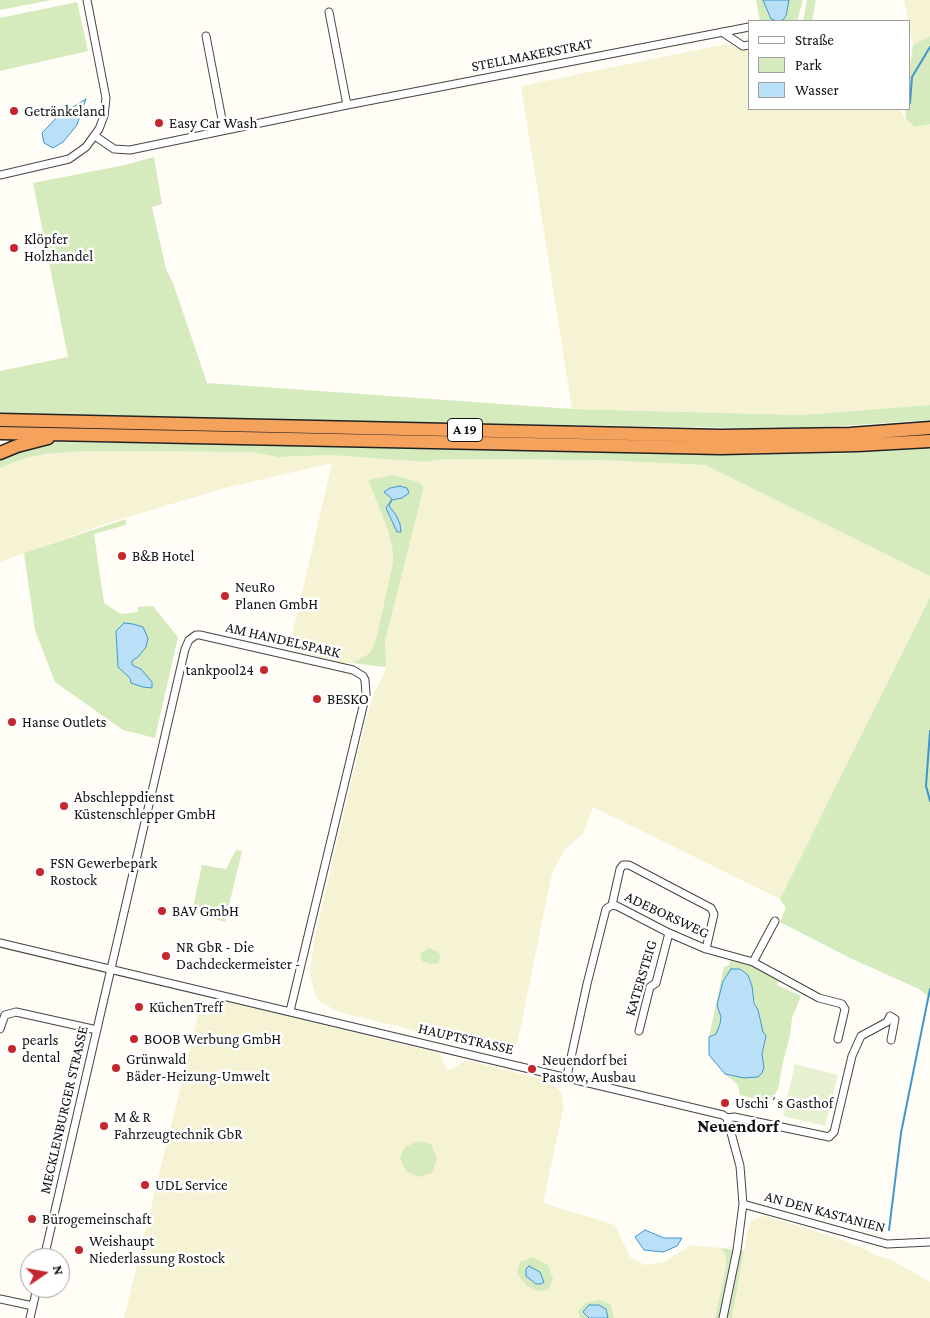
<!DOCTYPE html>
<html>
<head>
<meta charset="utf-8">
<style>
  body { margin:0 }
  #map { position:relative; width:930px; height:1318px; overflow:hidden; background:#fffdf5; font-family:"Crimson Pro",serif }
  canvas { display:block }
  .legend { position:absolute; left:748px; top:20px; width:162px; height:90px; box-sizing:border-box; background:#fff; border:1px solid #a0a0a0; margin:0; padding:6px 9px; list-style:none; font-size:15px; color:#111 }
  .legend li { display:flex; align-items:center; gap:10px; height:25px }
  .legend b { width:25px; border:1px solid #a0a0a0 }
  .north { position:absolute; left:20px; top:1248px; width:50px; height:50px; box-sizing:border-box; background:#fff; border:1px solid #a0a0a0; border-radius:50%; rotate:78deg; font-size:14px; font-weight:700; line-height:20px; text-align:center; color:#111 }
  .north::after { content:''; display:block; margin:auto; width:18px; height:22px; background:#c4262e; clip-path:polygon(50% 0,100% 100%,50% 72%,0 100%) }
</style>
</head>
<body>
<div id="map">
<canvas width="930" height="1318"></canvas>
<ul class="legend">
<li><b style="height:6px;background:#fff"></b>Straße</li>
<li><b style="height:14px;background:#d5ebbd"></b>Park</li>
<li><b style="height:14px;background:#b9e0f7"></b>Wasser</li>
</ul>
<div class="north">N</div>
</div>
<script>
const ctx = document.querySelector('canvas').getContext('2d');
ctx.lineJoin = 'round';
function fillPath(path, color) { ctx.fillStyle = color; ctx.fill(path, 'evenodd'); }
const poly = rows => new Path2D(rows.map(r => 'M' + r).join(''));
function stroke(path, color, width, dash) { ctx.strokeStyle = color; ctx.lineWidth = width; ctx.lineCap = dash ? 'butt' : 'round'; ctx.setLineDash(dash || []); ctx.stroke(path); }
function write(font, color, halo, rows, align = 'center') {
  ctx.font = font + ' "Crimson Pro",serif'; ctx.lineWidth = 5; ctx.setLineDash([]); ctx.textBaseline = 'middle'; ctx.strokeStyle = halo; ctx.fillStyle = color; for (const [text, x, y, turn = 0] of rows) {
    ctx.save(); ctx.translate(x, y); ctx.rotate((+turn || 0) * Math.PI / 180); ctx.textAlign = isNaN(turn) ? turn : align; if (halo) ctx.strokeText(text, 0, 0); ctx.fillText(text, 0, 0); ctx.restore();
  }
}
fillPath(poly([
  [904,0,930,0,930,36,913,45],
  [726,44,743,50,749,49,749,109,899,109,906,119,915,127,930,124,930,405,801,415,572,409,521,86],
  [86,451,250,452,278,457,330,455,425,462,446,459,597,460,705,465,930,576,930,597,780,899,593,807,583,834,565,849,552,873,518,1040,512,1051,506,1053,339,1012,320,1002,315,995,310,974,314,940,363,732,373,695,385,672,385,641,424,487,419,482,393,475,368,480,388,530,393,553,393,563,376,639,370,653,353,663,340,663,301,652,294,648,292,636,332,463,225,488,108,523,0,562,0,468,25,458,47,454],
  [226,1002,439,1053,443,1059,445,1068,448,1070,452,1069,466,1060,546,1080,554,1085,561,1092,564,1105,543,1203,615,1225,630,1257,645,1265,664,1262,691,1245,721,1248,726,1256,726,1266,715,1318,124,1318,201,1003,217,1008],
  [761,1216,769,1217,837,1238,865,1249,876,1256,892,1260,930,1282,930,1318,732,1318,748,1229,751,1222]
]), '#f6f3d4');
fillPath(poly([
  [0,0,51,0,0,10],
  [756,0,803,0,797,21,760,21],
  [807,0,816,0,812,21,803,21],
  [77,2,88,51,0,71,0,18],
  [930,36,930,124,915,127,906,119,905,109,909,109,909,73,913,45],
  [154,157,162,204,152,207,166,269,173,283,207,383,572,409,801,415,930,405,930,420,796,429,231,419,0,413,0,371,68,357,33,183,125,165],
  [58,442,266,445,746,455,854,453,930,448,930,576,705,465,597,460,446,459,425,462,330,455,278,457,250,452,86,451,47,454,25,458,0,468,0,455,40,444],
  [393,475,419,482,424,487,385,641,386,666,384,667,353,663,370,653,376,639,393,563,393,553,388,530,368,480],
  [126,519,126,525,94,534,104,603,121,614,138,612,138,607,153,606,178,637,155,738,123,730,55,682,35,630,24,553],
  [133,624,143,628,147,638,138,657,132,661,132,665,141,669,152,682,152,687,131,683,131,678,118,667,116,631],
  [930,597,930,998,919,989,850,958,780,922,786,908,780,899],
  [236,850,242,851,225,922,192,912,202,865,226,869],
  [429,948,437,951,441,956,438,963,430,964,422,961,420,953],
  [731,959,752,965,780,979,777,985,801,996,792,1018,790,1036,783,1062,778,1089,770,1103,740,1095,738,1085,725,1074,736,1077,763,1060,762,1054,766,1036,763,1032,758,1010,753,998,752,986,718,1009,721,1017,719,1031,716,1034,709,1037,724,967,729,965],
  [418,1141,431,1144,437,1159,432,1173,419,1177,406,1171,400,1158,405,1147],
  [721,1248,744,1251,732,1318,715,1318,726,1266,726,1256],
  [533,1257,548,1265,553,1279,548,1290,539,1291,527,1286,517,1273,520,1262],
  [600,1300,611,1305,614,1318,580,1318,578,1312,585,1303]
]), '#d5ebbd');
fillPath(poly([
  [795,1064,838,1075,825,1126,783,1116]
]), '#e6f2cf');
const water = poly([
  [763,0,789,0,786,16,783,20,777,21,771,19,763,0],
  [86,99,77,125,63,142,53,148,44,143,42,133,58,116,86,99],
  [400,486,407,488,409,493,402,498,392,500,389,506,396,515,400,524,401,532,397,532,386,508,392,499,384,492,390,488,400,486],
  [124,623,133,624,143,627,148,638,146,647,138,657,132,661,132,665,141,669,152,682,152,688,143,687,131,683,130,678,118,667,116,631,124,623],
  [731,969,740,969,748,975,752,986,754,1003,758,1010,763,1032,766,1036,762,1054,764,1067,762,1073,758,1077,744,1078,725,1074,709,1055,709,1037,716,1034,720,1024,721,1017,717,1005,723,981,731,969],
  [645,1230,664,1238,682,1238,677,1246,663,1252,644,1250,635,1237,645,1230],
  [529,1266,540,1272,544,1282,541,1284,536,1284,526,1276,526,1269,529,1266],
  [589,1305,599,1305,606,1309,608,1318,589,1318,583,1312,589,1305]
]);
fillPath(water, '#b9e0f7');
stroke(water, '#3f96cf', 1);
stroke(poly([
  [910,103,912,77,930,47],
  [930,731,926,786,930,801],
  [889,1230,901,1133,930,989]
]), '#3f96cf', 2);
const street = poly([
  [329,12,347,105],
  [722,32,743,46,749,45],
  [206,36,224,130],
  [95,136,114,149,130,150,347,105,749,27],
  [0,175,69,159,86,147,99,129,104,116,106,98,87,0],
  [612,905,617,906,669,933,706,949,753,962,819,998,842,1004,845,1009,838,1039],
  [612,905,620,869,623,865,629,865,711,908,714,914,706,949],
  [0,943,723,1115,727,1118,740,1166,743,1204,737,1250,723,1318],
  [753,962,775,921],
  [0,1029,5,1015,16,1012,97,1030],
  [639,1031,650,987,656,983,669,933],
  [567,1076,587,984,606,909,612,905],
  [727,1118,734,1117,829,1137,834,1132,852,1056,861,1036,887,1022,890,1016,895,1019,891,1040],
  [743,1204,887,1244,930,1242],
  [44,1258,185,649,189,640,196,635,200,635,353,670,363,676,365,680,366,694,290,1011],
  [0,1299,33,1306],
  [30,1318,37,1288]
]);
const highway = poly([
  [0,420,721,436,850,434,930,428],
  [0,433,721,448,858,445,930,441],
  [0,453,17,446,48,438]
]);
stroke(street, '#444', 9);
stroke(highway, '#222', 15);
stroke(street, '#fff', 7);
stroke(highway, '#f5a25d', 12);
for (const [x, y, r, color] of [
  [14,111,5,"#c4262e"],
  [159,123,5,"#c4262e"],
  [14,248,5,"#c4262e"],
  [122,556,5,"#c4262e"],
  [225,596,5,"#c4262e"],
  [264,670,5,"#c4262e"],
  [317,699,5,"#c4262e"],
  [12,722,5,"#c4262e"],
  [64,806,5,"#c4262e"],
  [40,872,5,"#c4262e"],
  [162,911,5,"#c4262e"],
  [166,956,5,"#c4262e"],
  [139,1007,5,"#c4262e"],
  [134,1039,5,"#c4262e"],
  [12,1049,5,"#c4262e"],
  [116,1068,5,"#c4262e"],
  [532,1069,5,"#c4262e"],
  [725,1103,5,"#c4262e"],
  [104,1126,5,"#c4262e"],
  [145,1185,5,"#c4262e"],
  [32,1219,5,"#c4262e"],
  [79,1250,5,"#c4262e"]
]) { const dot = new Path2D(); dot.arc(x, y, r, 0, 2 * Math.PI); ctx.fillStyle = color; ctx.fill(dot); stroke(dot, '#fff', 2); }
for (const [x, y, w] of [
  [465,430,35]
]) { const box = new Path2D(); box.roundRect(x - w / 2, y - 11.5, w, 23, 4); ctx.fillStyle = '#fff'; ctx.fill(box); stroke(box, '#111', 1); }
write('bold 14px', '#111', null, [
  ["A 19",465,430]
]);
write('15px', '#111', '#fff', [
  ["STELLMAKERSTRAT",532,55,-11],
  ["AM HANDELSPARK",283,640,13],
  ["ADEBORSWEG",667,915,25],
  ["KATERSTEIG",641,978,-73],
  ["HAUPTSTRASSE",466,1039,13],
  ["MECKLENBURGER STRASSE",64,1110,-77],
  ["AN DEN KASTANIEN",825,1212,15]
]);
write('15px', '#111', '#fff', [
  ["Getränkeland",24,111],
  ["Easy Car Wash",169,123],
  ["Klöpfer",24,239],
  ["Holzhandel",24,256],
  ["B&B Hotel",132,556],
  ["NeuRo",235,587],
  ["Planen GmbH",235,604],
  ["tankpool24",254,670,"right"],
  ["BESKO",327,699],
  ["Hanse Outlets",22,722],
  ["Abschleppdienst",74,797],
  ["Küstenschlepper GmbH",74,814],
  ["FSN Gewerbepark",50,863],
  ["Rostock",50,880],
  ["BAV GmbH",172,911],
  ["NR GbR - Die",176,947],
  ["Dachdeckermeister -",176,964],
  ["KüchenTreff",149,1007],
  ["BOOB Werbung GmbH",144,1039],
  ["pearls",22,1040],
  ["dental",22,1057],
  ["Grünwald",126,1059],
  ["Bäder-Heizung-Umwelt",126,1076],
  ["Neuendorf bei",542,1060],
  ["Pastow, Ausbau",542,1077],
  ["Uschi´s Gasthof",735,1103],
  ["M & R",114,1117],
  ["Fahrzeugtechnik GbR",114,1134],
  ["UDL Service",155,1185],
  ["Bürogemeinschaft",42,1219],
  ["Weishaupt",89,1241],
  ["Niederlassung Rostock",89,1258]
], 'left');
write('bold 18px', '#111', '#fff', [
  ["Neuendorf",738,1126]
]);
</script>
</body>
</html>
